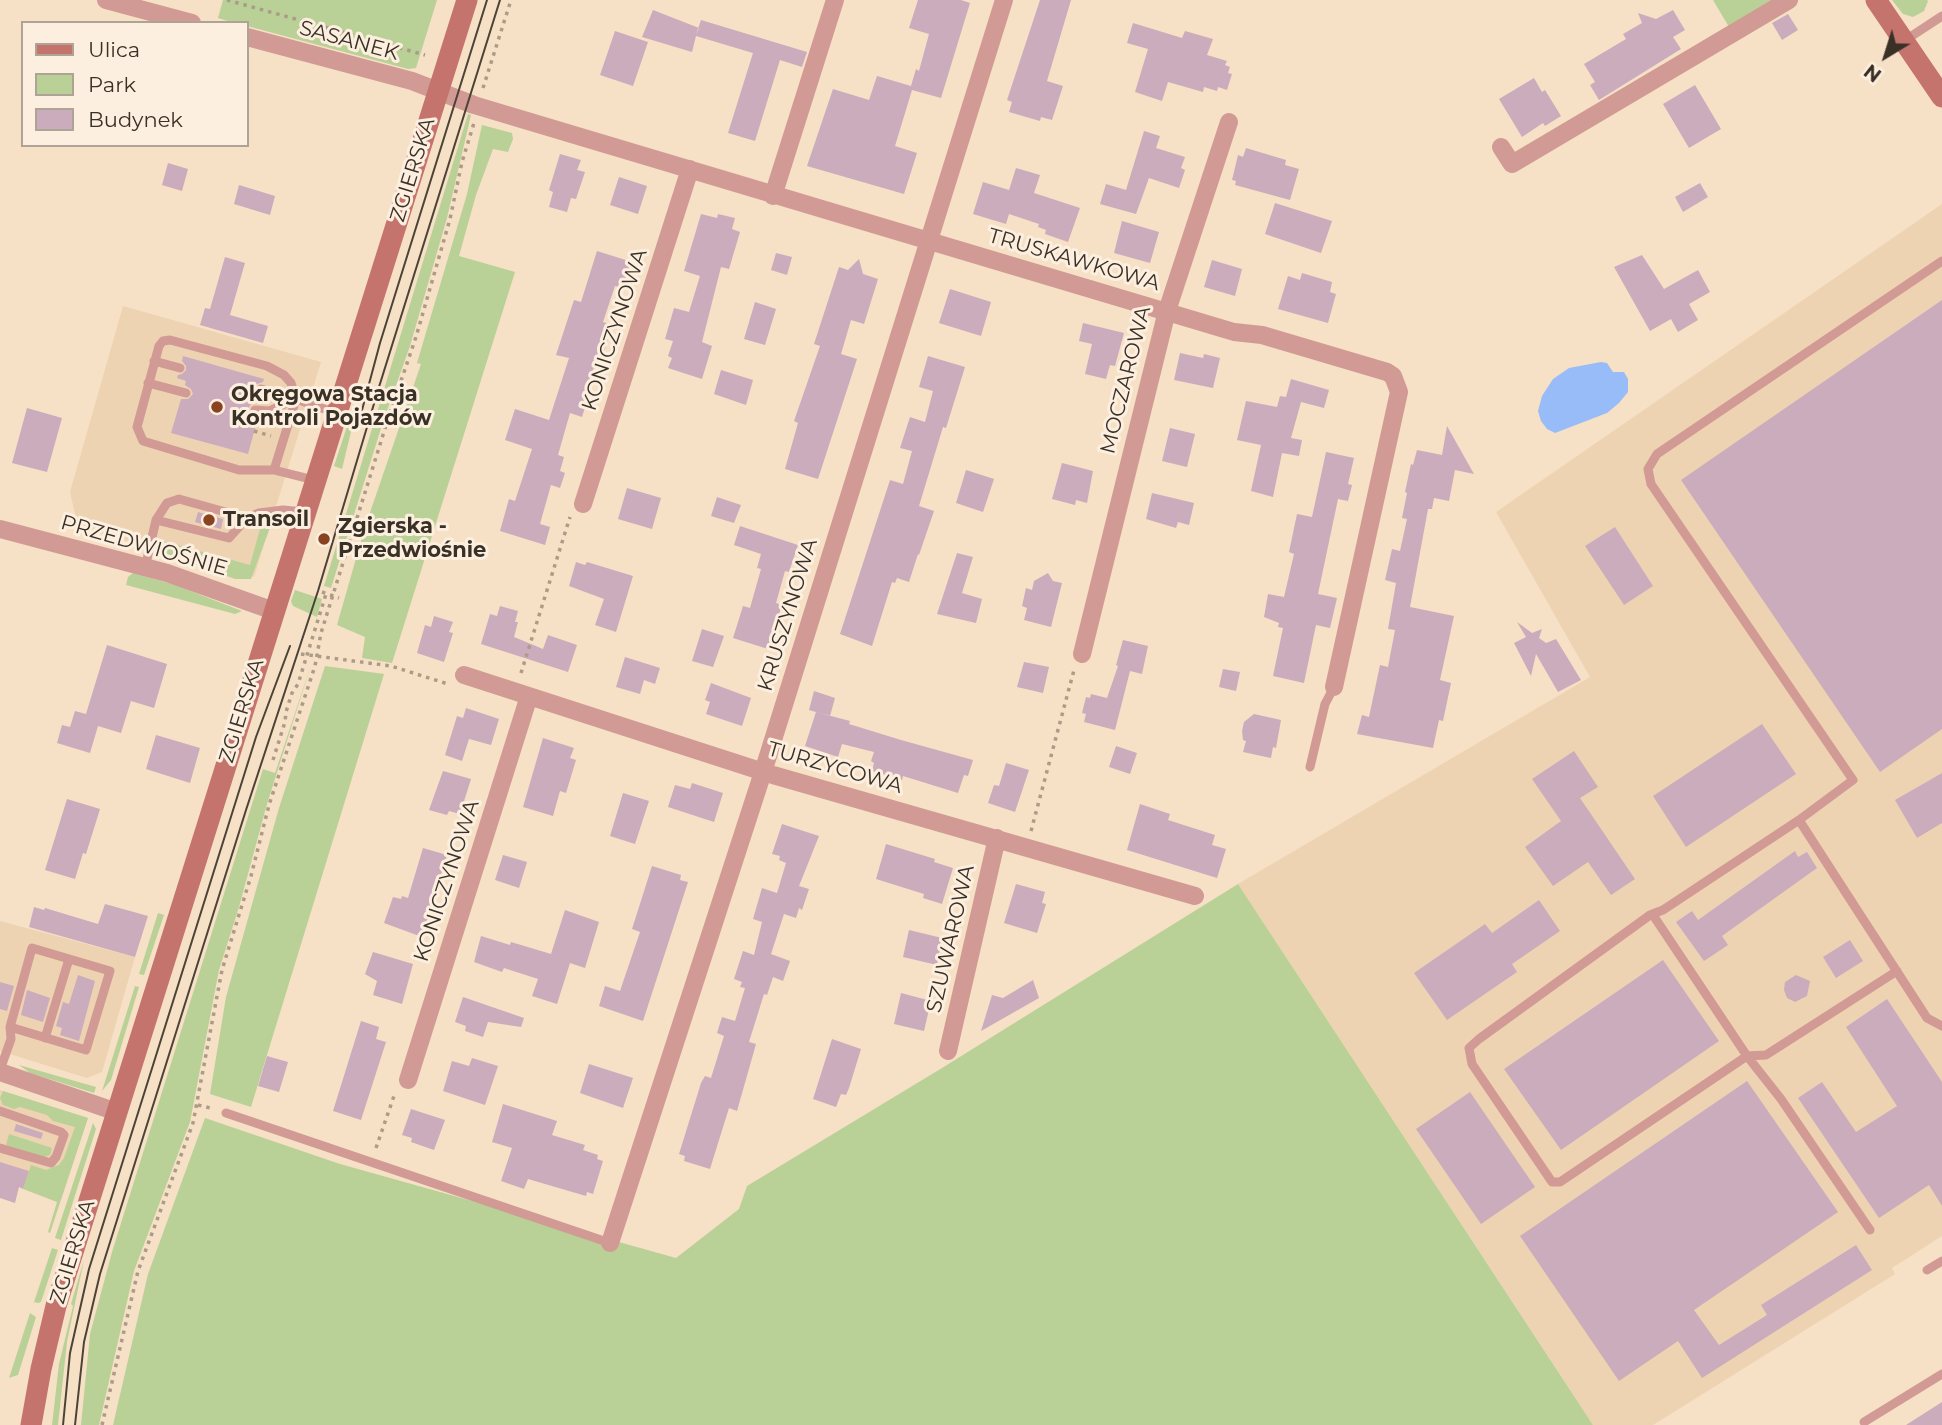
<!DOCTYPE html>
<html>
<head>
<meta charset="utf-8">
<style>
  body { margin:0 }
  #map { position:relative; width:1942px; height:1425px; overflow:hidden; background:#f6e0c6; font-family:Montserrat,sans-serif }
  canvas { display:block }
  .legend { position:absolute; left:21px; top:21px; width:228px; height:126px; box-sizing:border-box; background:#fdefdf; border:2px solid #afa395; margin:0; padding:9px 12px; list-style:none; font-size:21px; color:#393126 }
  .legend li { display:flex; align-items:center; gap:14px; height:35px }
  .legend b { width:35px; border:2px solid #afa395 }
  .north { position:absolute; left:1851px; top:21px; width:70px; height:70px; -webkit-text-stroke:5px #fdefdf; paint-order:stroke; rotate:218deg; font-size:19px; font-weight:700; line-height:28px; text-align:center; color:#393126 }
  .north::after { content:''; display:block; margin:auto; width:24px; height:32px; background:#393126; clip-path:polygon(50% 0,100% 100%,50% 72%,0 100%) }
</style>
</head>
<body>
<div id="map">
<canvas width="1942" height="1425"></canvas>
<ul class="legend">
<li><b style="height:9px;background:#c5736d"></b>Ulica</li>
<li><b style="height:19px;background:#b9d197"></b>Park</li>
<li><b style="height:19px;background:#cbacbd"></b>Budynek</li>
</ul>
<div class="north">N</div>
</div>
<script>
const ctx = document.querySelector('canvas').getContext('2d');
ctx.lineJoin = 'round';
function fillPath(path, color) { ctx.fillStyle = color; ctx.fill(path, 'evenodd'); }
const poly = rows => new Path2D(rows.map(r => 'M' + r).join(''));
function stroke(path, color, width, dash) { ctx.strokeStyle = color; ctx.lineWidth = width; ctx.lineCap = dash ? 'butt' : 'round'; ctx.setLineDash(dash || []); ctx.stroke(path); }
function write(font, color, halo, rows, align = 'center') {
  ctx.font = font + ' Montserrat,sans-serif'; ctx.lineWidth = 6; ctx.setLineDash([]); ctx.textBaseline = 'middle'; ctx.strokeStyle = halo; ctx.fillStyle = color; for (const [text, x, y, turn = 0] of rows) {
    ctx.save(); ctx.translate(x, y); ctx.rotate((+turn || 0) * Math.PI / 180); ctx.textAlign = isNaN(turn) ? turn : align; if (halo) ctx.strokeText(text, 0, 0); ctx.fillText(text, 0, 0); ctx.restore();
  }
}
fillPath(poly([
  [1942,204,1942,1236,1892,1268,1895,1274,1653,1425,1593,1425,1238,884,1590,677,1496,512],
  [123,306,321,362,254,577,78,527,70,492],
  [0,921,135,957,102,1072,87,1078,0,1051],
  [0,1090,88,1118,61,1200,0,1181]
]), '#eed3b2');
fillPath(poly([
  [223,0,437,0,416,68,408,69,247,26,247,23,234,23,218,18],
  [1713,0,1775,0,1729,27],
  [1892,0,1927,0,1928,1,1924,11,1913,17,1903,14],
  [468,114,471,115,447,218,410,346,383,422,331,588,324,586],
  [482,125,512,133,513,139,508,152,493,149,476,195,459,256,515,272,392,663,362,658,365,637,337,625,365,527,421,364,417,363,467,194],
  [353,408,356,411,342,469,334,466],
  [272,522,251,579,235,579,162,552,163,541,250,565,260,529],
  [133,573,175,585,242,611,235,614,126,585,128,577],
  [295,590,322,599,317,617,293,606,291,601],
  [311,665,267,804,239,907,219,970,190,1122,134,1271,99,1425,81,1425,90,1334,112,1252,263,769,275,773],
  [325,666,384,674,251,1107,210,1094,226,997,279,808],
  [1238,884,1593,1425,113,1425,148,1274,205,1118,340,1164,676,1258,739,1209,747,1186,942,1068],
  [158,913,164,915,144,975,139,974],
  [135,986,139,987,111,1080,102,1091],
  [19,1065,96,1087,94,1093,30,1073],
  [3,1091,88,1118,50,1233,48,1232,57,1202,23,1189,31,1165,46,1170,59,1165,64,1158,75,1127,53,1121,47,1115,20,1107,14,1109,3,1105,0,1098],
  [93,1123,96,1129,61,1240,55,1238],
  [9,1134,52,1148,50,1155,44,1157,6,1145],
  [52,1248,58,1250,41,1302,38,1303,34,1302],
  [84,1260,67,1342,58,1425,52,1425,59,1364,73,1306,71,1304],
  [30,1313,36,1317,18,1375,9,1378]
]), '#b9d197');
fillPath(poly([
  [1601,362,1607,363,1613,372,1624,372,1628,379,1628,392,1619,403,1607,413,1555,433,1547,429,1541,421,1538,411,1542,396,1553,379,1569,368]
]), '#98bcf7');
fillPath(poly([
  [918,0,961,0,970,3,941,98,912,90,895,146,917,153,904,194,807,166,833,89,869,100,877,76,911,86,916,69,919,71,929,34,909,28],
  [1040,0,1071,0,1047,81,1063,86,1052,120,1041,117,1040,121,1009,112,1012,102,1007,100],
  [653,10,699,28,696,35,701,20,807,52,802,67,780,60,755,141,728,133,753,53,696,36,692,52,642,37],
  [1673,10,1685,30,1673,37,1681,49,1599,100,1590,85,1595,82,1584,64,1626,39,1623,34,1642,23,1638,13,1656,19],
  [1788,14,1798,30,1782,40,1772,23],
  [1133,23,1182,38,1185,31,1213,39,1207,55,1227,61,1225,65,1230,67,1228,73,1232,74,1227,90,1218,87,1217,91,1204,87,1203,92,1168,82,1162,101,1135,92,1148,49,1127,43],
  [615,31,648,42,633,86,600,75],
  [1534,78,1542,92,1545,90,1561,116,1545,126,1543,123,1522,137,1499,99],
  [1695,85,1721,129,1689,148,1663,104],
  [1144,131,1160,136,1156,148,1185,157,1181,168,1185,170,1179,188,1149,178,1136,214,1100,204,1106,184,1126,190],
  [1246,148,1286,160,1285,165,1299,169,1290,200,1235,185,1236,181,1232,180,1238,155,1243,157],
  [560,154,581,160,577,170,585,172,576,199,571,198,567,212,549,207,553,192,549,190],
  [168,163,188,169,182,191,162,185],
  [1016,168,1040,175,1034,193,1080,208,1068,242,1045,234,1046,230,1038,227,1039,224,1009,214,1006,224,973,214,983,182,1009,190],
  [619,177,647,186,638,214,610,205],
  [1700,183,1708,197,1683,212,1675,197],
  [239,185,275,196,270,215,234,204],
  [1275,203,1332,221,1321,253,1265,234],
  [701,214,717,218,718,214,735,218,732,229,740,232,729,269,721,267,702,342,712,346,702,379,668,368,672,358,668,356,673,341,665,339,674,308,689,312,700,276,684,271],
  [1122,221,1159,232,1150,263,1114,253],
  [597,251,632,262,627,280,621,278,618,287,615,286,603,322,612,325,603,356,598,354,587,390,590,391,582,417,570,413,558,455,564,457,560,471,565,473,560,488,551,485,540,524,550,527,545,545,500,531,509,499,515,501,532,449,505,440,515,409,549,420,569,358,556,355,574,300,581,302],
  [776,253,792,257,787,275,771,270],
  [1642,255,1664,289,1698,270,1710,292,1689,304,1698,320,1678,332,1671,319,1650,331,1614,267],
  [225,257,245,263,230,315,268,326,263,343,200,325,205,308,210,309],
  [859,259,863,274,878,279,864,324,851,320,841,354,857,359,818,479,785,469,798,423,794,421,820,346,814,344,839,267,848,270],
  [1212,260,1242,269,1235,296,1204,287],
  [1302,273,1332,282,1330,292,1336,294,1328,323,1278,309,1288,276,1300,280],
  [950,289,991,302,981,336,939,323],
  [1942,300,1942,729,1880,772,1681,480],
  [755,302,776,309,765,345,744,339],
  [1083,323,1124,333,1115,366,1110,365,1106,379,1085,374,1092,344,1079,341],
  [1180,353,1203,358,1204,354,1220,358,1213,388,1174,380],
  [183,356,264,379,263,382,257,384,254,388,259,396,257,403,251,404,248,409,249,414,253,417,252,421,257,421,248,454,171,433,181,399,188,399,193,394,191,389,185,385,186,381,177,378,178,375,182,374,186,370,186,366,182,361],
  [928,356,965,367,946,428,943,427,919,506,934,511,919,555,918,554,909,582,897,578,895,583,892,582,872,646,840,634,890,480,903,484,912,451,900,448,910,417,925,422,933,391,919,387],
  [721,370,753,380,746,405,714,394],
  [1291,379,1329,390,1324,408,1301,402,1291,438,1302,440,1299,456,1282,453,1273,497,1251,491,1261,445,1237,440,1246,401,1277,407,1280,396,1286,397],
  [27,408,62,418,47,472,12,463],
  [1447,426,1474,474,1455,470,1449,501,1434,498,1432,509,1428,509,1410,607,1454,616,1440,680,1451,683,1443,721,1439,720,1433,748,1357,734,1362,715,1369,717,1380,665,1388,667,1395,630,1388,629,1396,583,1385,580,1392,549,1400,551,1407,519,1402,518,1407,493,1405,492,1411,464,1413,465,1417,450,1442,455],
  [1170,428,1195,434,1187,467,1162,461],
  [1326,452,1354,458,1348,484,1352,485,1348,501,1338,499,1318,594,1337,598,1330,628,1316,625,1304,683,1273,676,1283,628,1278,627,1279,623,1264,617,1268,594,1284,597,1294,554,1289,552,1297,514,1312,517],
  [1062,463,1093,471,1087,503,1076,500,1075,505,1052,499],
  [966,470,994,479,983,512,956,503],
  [627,488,661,498,652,529,618,519],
  [1152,493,1194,503,1189,525,1178,522,1176,528,1146,519],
  [717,497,741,505,734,523,711,516],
  [198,512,223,519,221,529,195,522],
  [740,526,798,545,789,572,785,571,776,603,782,605,768,649,733,638,743,606,750,608,761,569,757,568,761,554,734,545],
  [1615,527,1653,586,1624,605,1585,546],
  [957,553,973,557,962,593,982,599,976,623,937,614],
  [576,562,585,565,587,562,633,576,616,632,595,625,604,599,569,586],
  [1048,573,1053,581,1062,583,1051,627,1024,620,1027,608,1022,606,1026,588,1032,590,1034,581],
  [500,606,518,611,515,622,518,622,514,637,543,649,548,635,577,645,568,672,481,644,490,614,497,616],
  [434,616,453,622,449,632,453,633,444,662,417,653,425,625,431,627],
  [1517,622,1532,633,1542,629,1539,638,1546,643,1556,639,1581,680,1558,692,1536,654,1531,676,1514,643,1526,637],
  [702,629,724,636,713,667,692,661],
  [1123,640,1148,646,1142,674,1130,671,1115,730,1084,722,1086,714,1082,713,1086,697,1090,698,1091,694,1107,698,1118,666,1116,665],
  [107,645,167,664,154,708,131,701,121,733,98,726,90,753,57,743,62,725,70,727,75,711,86,714],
  [625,657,660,668,655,684,644,680,640,694,616,687],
  [1024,662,1049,667,1043,693,1017,687],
  [1223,669,1240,672,1236,691,1219,687],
  [711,683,751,698,742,726,706,714,710,702,705,700],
  [814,691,835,698,830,716,809,710],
  [466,708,499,719,491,745,469,739,462,761,445,755,457,716,463,718],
  [816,712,850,721,849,724,901,740,973,760,968,776,964,775,958,793,903,776,902,780,872,771,874,763,871,761,874,752,842,744,838,757,805,746],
  [1254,714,1281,720,1276,748,1273,747,1271,758,1243,752,1246,741,1243,740,1242,731,1244,722],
  [1762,724,1796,774,1686,847,1653,796],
  [156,735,200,748,190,783,146,769],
  [543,738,574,748,570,758,576,760,566,793,560,791,553,816,523,807],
  [1116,746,1137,753,1130,774,1109,767],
  [1574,751,1598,787,1580,798,1635,879,1611,895,1588,862,1553,886,1525,847,1561,821,1532,779],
  [1006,763,1029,770,1015,812,988,803,994,785,999,786],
  [443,771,471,779,460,814,449,811,447,815,429,810],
  [1942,773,1942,823,1917,838,1895,800],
  [692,783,723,793,714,822,668,807,675,785,690,789],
  [623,793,649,801,635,844,610,836],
  [67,799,100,809,86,854,83,853,75,879,45,870],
  [1140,804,1170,814,1168,820,1215,835,1212,845,1226,849,1217,878,1127,850],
  [782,824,819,836,799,886,809,889,802,910,799,908,796,918,784,914,771,954,790,961,783,981,773,977,767,995,764,994,749,1042,756,1044,737,1111,729,1108,710,1169,684,1161,685,1156,679,1154,701,1083,705,1076,711,1078,724,1036,717,1033,722,1017,735,1021,745,988,740,987,742,982,734,979,743,951,754,955,762,922,753,919,762,888,777,893,786,863,779,860,780,856,772,854],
  [886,844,935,859,934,862,953,868,942,904,923,898,924,894,876,879],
  [423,848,447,855,422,937,384,923,393,897,401,899,402,896,408,898],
  [1795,851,1798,857,1807,852,1817,868,1722,936,1728,945,1704,961,1676,922,1692,911,1698,920],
  [503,855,527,862,519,888,495,880],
  [652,866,681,875,680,880,688,882,643,1021,599,1006,605,986,620,991,640,932,632,929],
  [1016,884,1045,892,1042,903,1046,904,1037,933,1004,923],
  [1539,900,1560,931,1512,964,1517,972,1447,1020,1414,973,1485,924,1492,933],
  [105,904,148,916,135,957,29,927,34,907,44,910,45,908,98,924],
  [565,910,599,922,585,968,570,963,557,1004,532,996,538,979,504,968,502,972,474,962,481,936,510,945,511,942,551,954],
  [909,930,942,938,937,965,903,957],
  [1850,940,1863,961,1836,978,1823,957],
  [373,952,413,964,402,1004,373,995,377,981,365,974],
  [1663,960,1719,1041,1561,1150,1504,1069],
  [78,975,95,981,79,1041,60,1035,62,1028,56,1026,63,1002,69,1004],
  [1796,975,1810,981,1807,996,1795,1002,1787,998,1784,990,1785,982],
  [1033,980,1039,998,981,1031,992,995,1003,998],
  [0,982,14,986,7,1011,0,1009],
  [27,990,50,998,43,1022,21,1015],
  [901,993,931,1001,924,1031,894,1024],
  [463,997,524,1018,521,1027,488,1022,483,1037,465,1031,466,1026,455,1022],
  [1887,999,1942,1082,1942,1206,1929,1185,1879,1218,1798,1098,1822,1082,1856,1132,1897,1106,1846,1027],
  [361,1021,379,1027,376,1039,386,1042,361,1120,333,1111],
  [832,1039,861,1049,849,1088,846,1095,841,1094,836,1107,813,1099],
  [267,1056,288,1062,279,1092,258,1086],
  [472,1058,498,1066,485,1105,443,1091,452,1061,469,1066],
  [589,1064,633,1078,623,1108,580,1093],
  [1747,1081,1838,1212,1694,1310,1719,1345,1767,1315,1761,1305,1856,1245,1872,1270,1702,1378,1678,1341,1619,1381,1520,1236],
  [1470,1092,1535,1187,1481,1224,1416,1129],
  [503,1104,557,1121,552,1135,585,1145,583,1150,598,1155,597,1159,603,1161,593,1194,587,1192,586,1196,528,1179,524,1189,501,1181,512,1148,492,1142],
  [411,1109,445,1120,434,1150,411,1142,412,1138,402,1135],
  [16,1124,43,1133,41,1139,14,1131],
  [0,1162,29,1171,23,1189,19,1187,15,1203,0,1198],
  [1942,1402,1942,1425,1906,1425]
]), '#cbacbd');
stroke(poly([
  [227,0,425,55],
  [483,88,511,0],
  [254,431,271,436],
  [322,592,339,598],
  [301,654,391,666,448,684],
  [521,673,570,517],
  [273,760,285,722,286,712,292,693,298,684,326,594],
  [1031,831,1074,670],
  [198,1105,214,1109],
  [376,1148,395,1093],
  [102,1425,138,1271,193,1123,222,970,251,876,269,805,315,666,321,633,388,419,416,337,450,219,462,162,474,123]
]), '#ac9b87', 3.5, [3.5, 5]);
stroke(poly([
  [1904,41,1942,16],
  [154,361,180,368],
  [148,383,186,393],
  [261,389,296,399],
  [255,410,269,411,296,399],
  [274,470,239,470,143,441,137,427,159,346,163,341,170,340,267,366,284,375,291,383,296,399],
  [314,480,274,470,296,399,336,413],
  [156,520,167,503,179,499,247,518],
  [145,568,156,520,229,538,247,518,259,513,283,510,304,512],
  [1310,767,1325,704,1334,687],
  [1799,820,1853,780,1651,484,1648,469,1657,454,1942,261],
  [1653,915,1747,1056,1781,1099,1870,1230],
  [1897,971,1766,1055,1747,1056,1560,1182,1552,1182,1472,1064,1469,1048,1479,1039,1650,915,1663,910,1799,820,1837,879,1927,1018,1942,1026],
  [45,1038,69,959],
  [0,1070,11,1039,10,1027,32,948,110,971,86,1050,10,1027],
  [0,1111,61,1132,64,1135,56,1157,51,1163,0,1148],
  [226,1113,610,1243],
  [1927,1270,1942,1261],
  [1864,1422,1942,1374]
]), '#d29a94', 9);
stroke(poly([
  [106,0,192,23],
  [247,37,412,81,474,105,1234,332,1262,335,1387,372,1393,376,1399,392,1334,687],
  [1501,147,1512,164,1789,0],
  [773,196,835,0],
  [583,504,690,169],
  [0,529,167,573,274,611],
  [1082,654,1167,311,1229,122],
  [464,675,773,775,1195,896],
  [948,1051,997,838],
  [0,1072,117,1112],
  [408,1080,529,696],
  [610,1243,763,772,1004,0]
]), '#d29a94', 18);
stroke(poly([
  [1876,0,1942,97],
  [31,1425,41,1369,56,1306,467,0]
]), '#c5736d', 21);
stroke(poly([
  [358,425,380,343,487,0],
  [63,1425,70,1353,89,1269,256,737,290,646],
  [75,1425,84,1342,100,1274,246,810,318,591,379,387,500,0]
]), '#4c4336', 2);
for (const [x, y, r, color] of [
  [217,407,7,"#8a4320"],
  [209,520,7,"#8a4320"],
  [324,539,7,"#8a4320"]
]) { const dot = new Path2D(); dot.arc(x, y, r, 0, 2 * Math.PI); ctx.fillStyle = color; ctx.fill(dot); stroke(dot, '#fdefdf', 2.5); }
write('21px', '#393126', '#fdefdf', [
  ["SASANEK",349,41,15],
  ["ZGIERSKA",413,170,-73],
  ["TRUSKAWKOWA",1074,260,16],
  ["KONICZYNOWA",615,330,-72],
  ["MOCZAROWA",1126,380,-76],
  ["PRZEDWIOŚNIE",144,546,16],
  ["KRUSZYNOWA",788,615,-73],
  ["ZGIERSKA",242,711,-73],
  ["TURZYCOWA",835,768,16],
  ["KONICZYNOWA",447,881,-72],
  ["SZUWAROWA",951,939,-77],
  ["ZGIERSKA",73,1252,-73]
]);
write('bold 21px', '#393126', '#fdefdf', [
  ["Okręgowa Stacja",231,395],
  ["Kontroli Pojazdów",231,419],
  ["Transoil",223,520],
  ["Zgierska -",338,527],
  ["Przedwiośnie",338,551]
], 'left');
</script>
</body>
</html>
